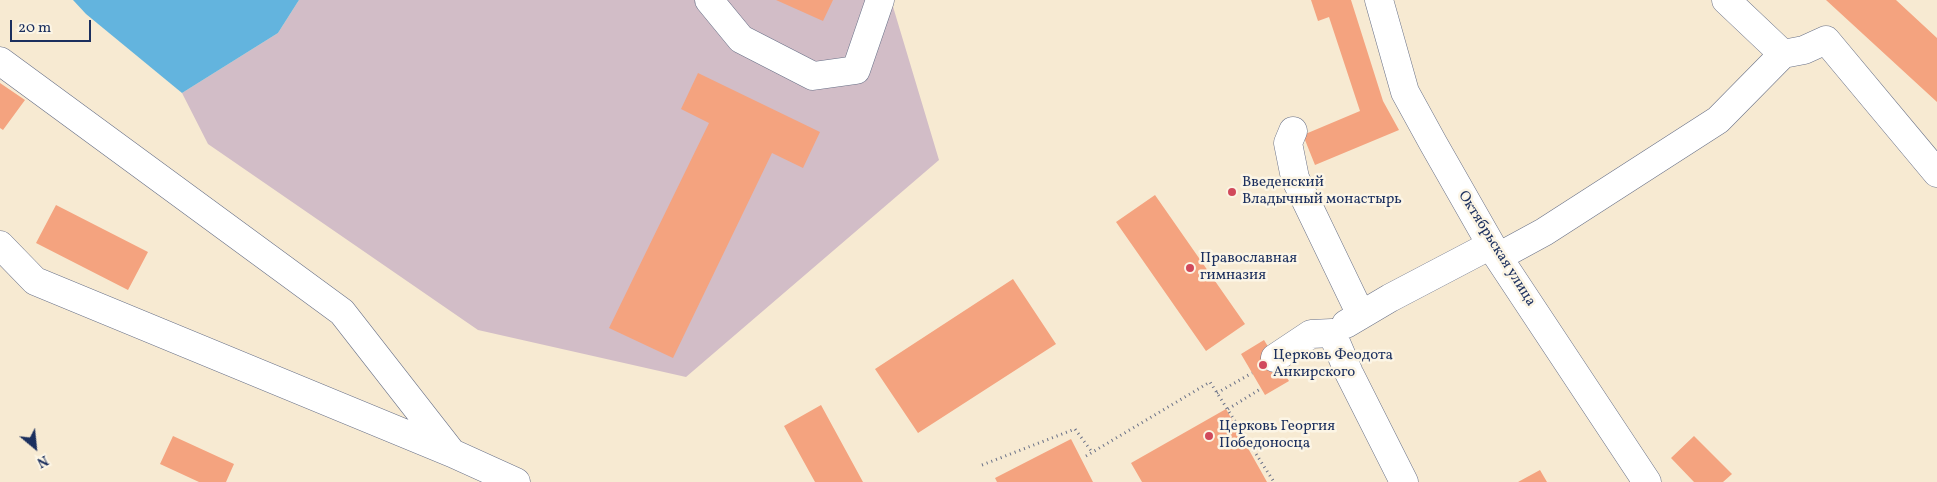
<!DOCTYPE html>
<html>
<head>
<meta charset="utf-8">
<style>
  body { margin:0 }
  #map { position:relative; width:1937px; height:482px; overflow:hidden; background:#f7ead2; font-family:Vollkorn,serif }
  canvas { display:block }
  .north { position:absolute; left:10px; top:422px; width:50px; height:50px; -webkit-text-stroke:4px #fcf5e5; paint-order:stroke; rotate:152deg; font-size:14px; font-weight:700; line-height:20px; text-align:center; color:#1b2f5e }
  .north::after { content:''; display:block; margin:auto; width:18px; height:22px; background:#1b2f5e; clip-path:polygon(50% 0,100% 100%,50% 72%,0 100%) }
  .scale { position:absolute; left:10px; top:20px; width:81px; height:22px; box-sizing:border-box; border:2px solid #1b2f5e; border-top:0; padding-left:6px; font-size:15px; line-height:18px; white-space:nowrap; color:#1b2f5e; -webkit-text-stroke:4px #fcf5e5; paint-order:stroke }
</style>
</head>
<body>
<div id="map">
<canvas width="1937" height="482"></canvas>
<div class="north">N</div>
<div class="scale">20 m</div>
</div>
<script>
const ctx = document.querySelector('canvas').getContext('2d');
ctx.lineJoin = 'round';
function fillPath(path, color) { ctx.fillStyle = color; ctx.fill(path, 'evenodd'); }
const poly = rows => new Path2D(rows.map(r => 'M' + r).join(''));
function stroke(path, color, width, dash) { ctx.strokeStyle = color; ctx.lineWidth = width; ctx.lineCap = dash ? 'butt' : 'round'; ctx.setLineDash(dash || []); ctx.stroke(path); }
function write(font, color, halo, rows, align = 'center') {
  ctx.font = font + ' Vollkorn,serif'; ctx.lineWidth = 5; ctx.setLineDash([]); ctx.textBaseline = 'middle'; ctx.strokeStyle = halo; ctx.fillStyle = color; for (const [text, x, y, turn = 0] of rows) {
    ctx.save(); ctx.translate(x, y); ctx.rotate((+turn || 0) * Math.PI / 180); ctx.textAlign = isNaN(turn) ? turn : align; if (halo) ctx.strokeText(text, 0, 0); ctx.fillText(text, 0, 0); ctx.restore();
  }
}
fillPath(poly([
  [299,0,891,0,939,160,686,377,478,330,208,144,182,93,278,33]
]), '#d2bdc7');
fillPath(poly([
  [73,0,299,0,278,33,182,93,86,14]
]), '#63b4de');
fillPath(poly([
  [776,0,833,0,823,21],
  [1311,0,1351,0,1383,101,1399,130,1315,165,1303,135,1360,111,1329,17,1318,21],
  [1826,0,1896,0,1937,38,1937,102],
  [698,73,820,132,803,168,772,153,673,358,609,328,709,123,681,109],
  [0,83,25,100,3,130,0,128],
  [1155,195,1245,324,1206,351,1116,222],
  [56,205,148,252,128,290,36,243],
  [1013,279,1056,344,918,433,875,369],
  [1264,340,1289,381,1265,395,1241,354],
  [821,405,863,482,815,482,784,426],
  [1226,409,1267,482,1142,482,1131,463],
  [173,436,234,464,226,482,199,482,160,464],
  [1694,436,1732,474,1723,482,1694,482,1671,458],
  [1071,439,1093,482,997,482,995,478],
  [1540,470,1547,482,1518,482]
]), '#f4a37f');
const minor = poly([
  [709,0,741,39,813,76,856,70,880,0],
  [1379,0,1405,92,1433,143,1498,257,1647,482],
  [1726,0,1783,54,1804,50,1826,40,1937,173],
  [0,61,342,312,452,453],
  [1293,131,1288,143,1295,178,1361,315],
  [0,245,35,281,452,453,516,482],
  [1498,257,1544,232,1718,120,1783,54],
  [1346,324,1390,298,1491,245],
  [1275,358,1311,334,1332,333,1349,373,1404,482]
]);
stroke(minor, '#687087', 29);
stroke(poly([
  [1217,393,1252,373],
  [1228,409,1262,388],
  [1086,456,1210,382,1274,482],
  [982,465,1075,429,1092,452]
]), '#687087', 3, [1, 4]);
stroke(minor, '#fff', 28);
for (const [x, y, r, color] of [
  [1232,192,5,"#d1495b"],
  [1190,268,5,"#d1495b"],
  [1263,365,5,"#d1495b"],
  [1209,436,5,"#d1495b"]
]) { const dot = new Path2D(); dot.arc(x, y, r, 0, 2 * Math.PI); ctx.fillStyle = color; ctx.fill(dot); stroke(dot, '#fcf5e5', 2); }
write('15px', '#1b2f5e', '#fcf5e5', [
  ["Введенский",1242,183],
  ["Владычный монастырь",1242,200],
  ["Православная",1200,259],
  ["гимназия",1200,276],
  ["Церковь Феодота",1273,356],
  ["Анкирского",1273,373],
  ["Церковь Георгия",1219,427],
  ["Победоносца",1219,444]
], 'left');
write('15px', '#1b2f5e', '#fcf5e5', [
  ["Октябрьская улица",1496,249,58]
]);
</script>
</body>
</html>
